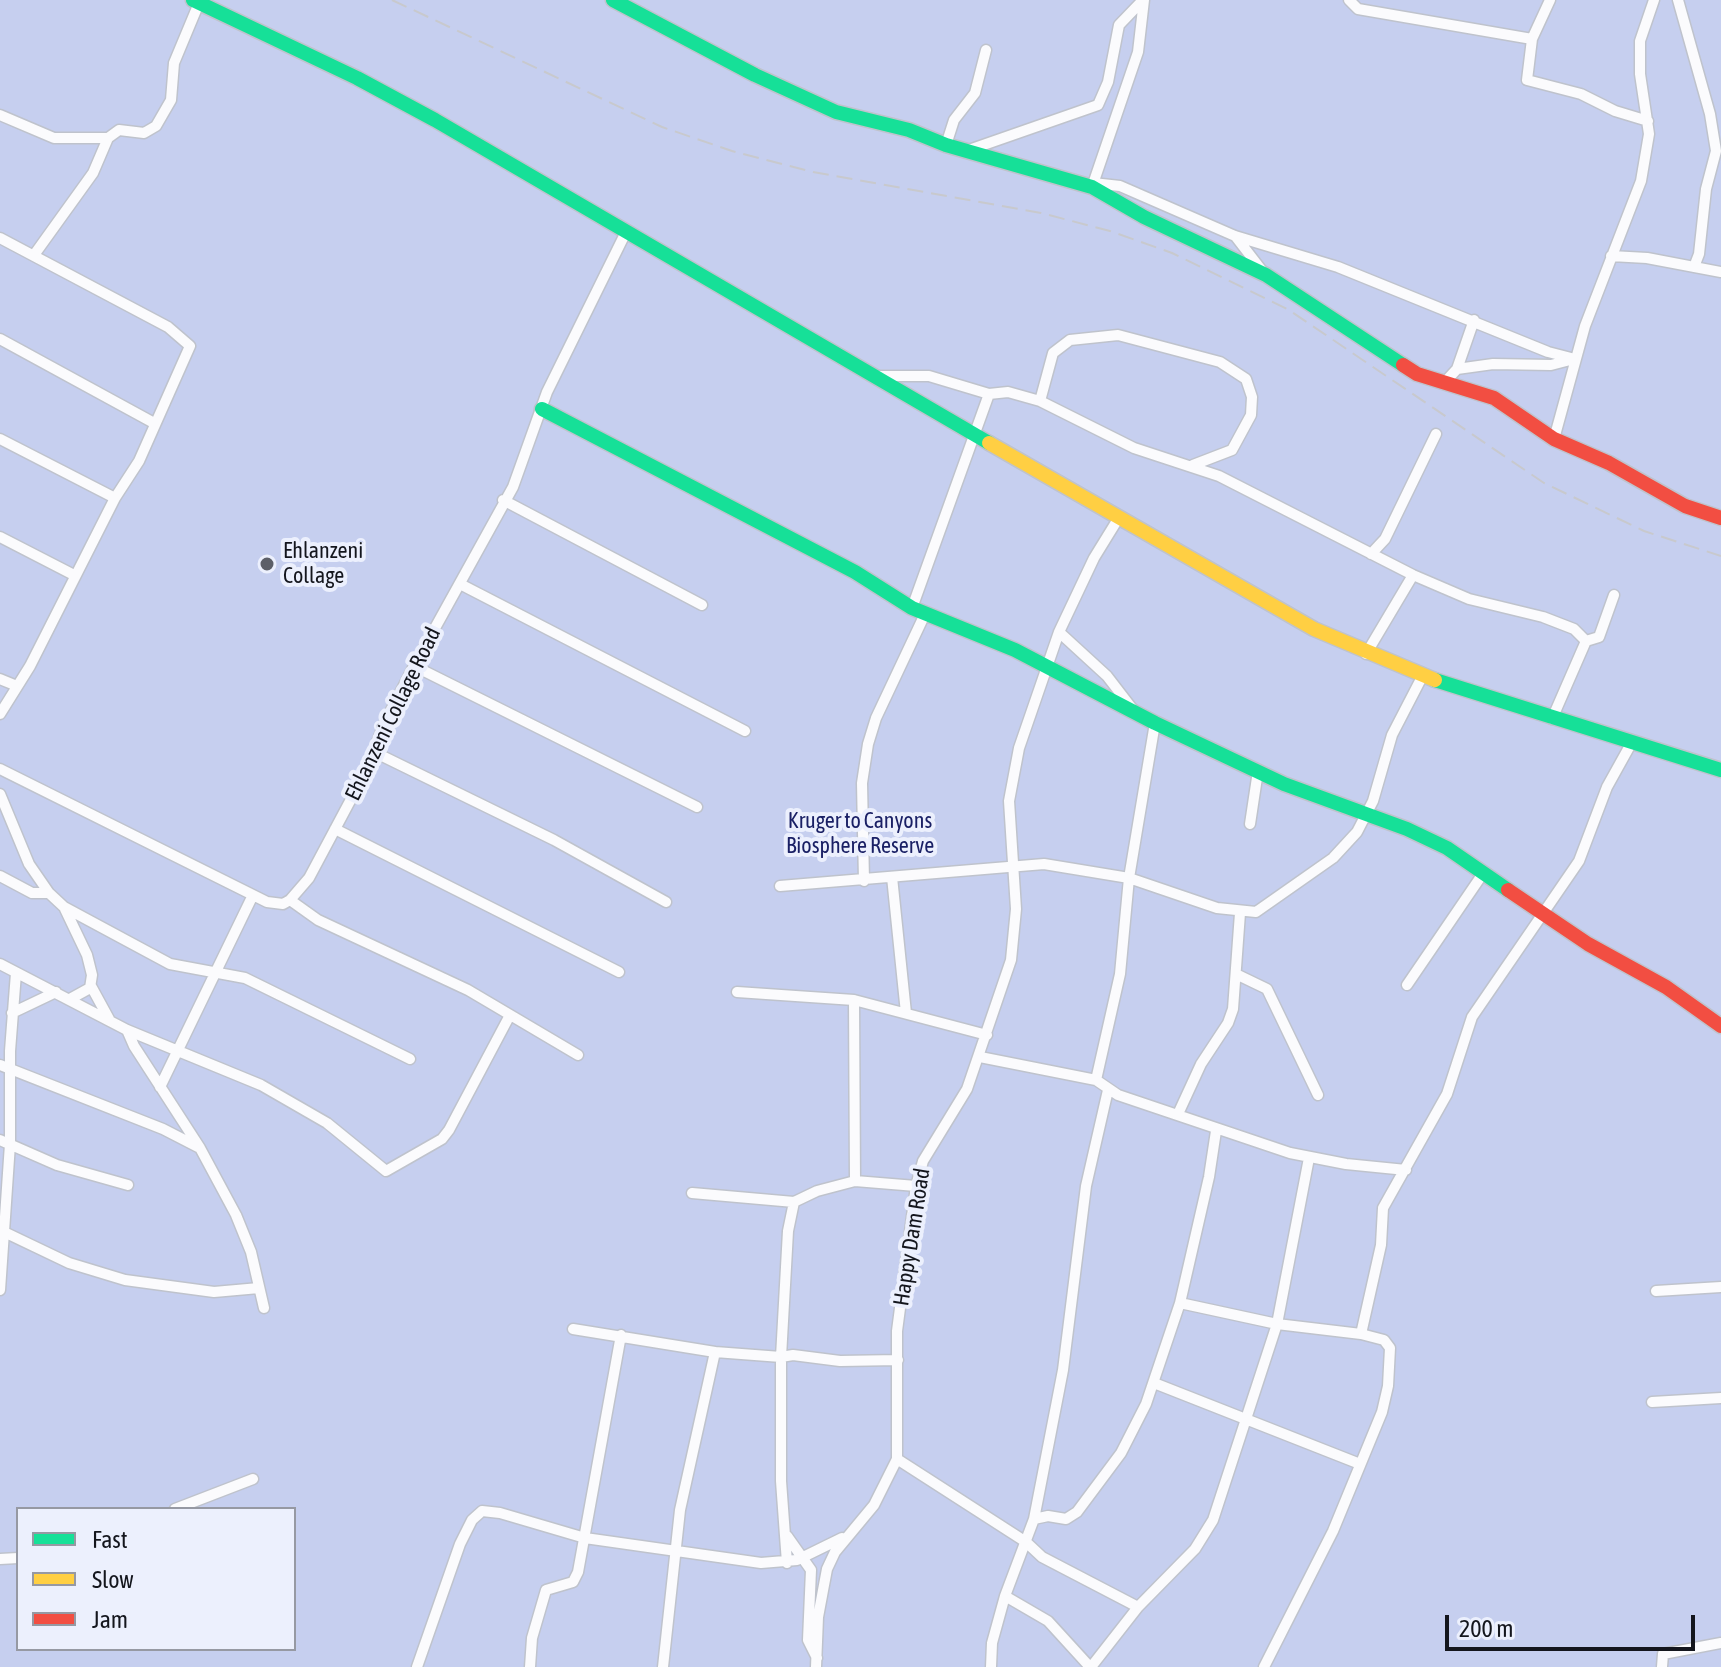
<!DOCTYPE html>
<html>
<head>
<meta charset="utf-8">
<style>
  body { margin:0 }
  #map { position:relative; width:1721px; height:1667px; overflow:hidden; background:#e2e6f2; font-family:"Asap Condensed",sans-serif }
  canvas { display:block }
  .legend { position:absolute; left:16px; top:1507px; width:280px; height:144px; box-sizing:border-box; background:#ecf0fd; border:2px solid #9699a3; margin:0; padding:10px 14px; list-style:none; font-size:24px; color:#14161d }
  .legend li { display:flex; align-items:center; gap:16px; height:40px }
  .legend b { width:40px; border:2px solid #9699a3 }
  .scale { position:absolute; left:1445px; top:1615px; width:250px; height:36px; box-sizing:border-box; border:4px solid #14161d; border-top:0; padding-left:10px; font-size:24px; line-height:28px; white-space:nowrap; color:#14161d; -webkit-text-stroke:6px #ecf0fd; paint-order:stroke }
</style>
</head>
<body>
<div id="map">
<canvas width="1721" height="1667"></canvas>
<ul class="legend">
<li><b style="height:10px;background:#16e098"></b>Fast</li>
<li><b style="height:10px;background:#ffcf43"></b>Slow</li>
<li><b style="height:10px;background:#f24e42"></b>Jam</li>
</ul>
<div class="scale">200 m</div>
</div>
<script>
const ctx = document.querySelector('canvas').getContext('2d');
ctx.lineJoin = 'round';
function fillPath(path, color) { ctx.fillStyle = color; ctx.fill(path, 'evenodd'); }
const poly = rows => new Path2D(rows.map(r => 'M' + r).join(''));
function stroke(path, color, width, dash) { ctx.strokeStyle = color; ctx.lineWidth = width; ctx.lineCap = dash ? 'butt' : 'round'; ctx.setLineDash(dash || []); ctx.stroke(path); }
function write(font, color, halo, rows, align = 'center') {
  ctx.font = font + ' "Asap Condensed",sans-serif'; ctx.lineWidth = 8; ctx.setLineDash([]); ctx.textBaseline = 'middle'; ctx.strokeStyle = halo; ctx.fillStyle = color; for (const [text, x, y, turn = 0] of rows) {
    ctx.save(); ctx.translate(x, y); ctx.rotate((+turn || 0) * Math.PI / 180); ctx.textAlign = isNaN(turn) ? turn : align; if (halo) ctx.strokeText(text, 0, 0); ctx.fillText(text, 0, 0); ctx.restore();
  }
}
fillPath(poly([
  [0,0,1721,0,1721,1667,0,1667],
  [18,1509,294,1509,294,1649,18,1649]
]), '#c6cfef');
const street = poly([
  [1349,0,1358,9,1532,39],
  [1550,0,1532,39,1527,80,1581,94,1615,111,1648,121],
  [1678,0,1710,114,1716,151,1706,189,1699,254,1694,267],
  [0,115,54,138,108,138],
  [946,145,954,120,975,93,986,50],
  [966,151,1098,105,1108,82,1119,25,1143,0],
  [1093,183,1120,186,1235,236,1338,267,1548,352,1575,359],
  [1092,187,1138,52,1144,0],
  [1236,237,1263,272],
  [0,238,168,327,190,346,139,461,115,498,30,666,0,714],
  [34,255,93,173,108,138,119,130,144,133,156,126,171,100,174,63,199,3],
  [1611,256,1647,258,1721,272],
  [0,339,154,423],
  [1457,369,1493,364,1551,365,1574,359],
  [875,376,929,376,989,394,1008,392,1040,401,1134,448,1219,476,1413,575,1469,599,1543,617,1574,629,1586,641,1552,719],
  [1445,382,1457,369,1474,320],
  [1040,401,1053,353,1070,340,1118,335,1220,362,1246,379,1252,397,1251,415,1232,450,1193,465],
  [0,439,115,498],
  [1554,439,1585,326,1641,181,1649,134,1640,74,1640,41,1654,0],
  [503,500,702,605],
  [0,537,74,575],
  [1371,554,1385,539,1436,434],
  [460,584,745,731],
  [912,608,989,394],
  [1059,632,1107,676,1134,711],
  [1586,641,1599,637,1614,595],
  [1366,654,1413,575],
  [414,666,697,807],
  [0,679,17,686],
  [374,752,554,840,666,902],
  [0,769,267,902,283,904,290,900,309,878,366,771,384,724,414,666,513,487,547,392,626,232],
  [0,794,29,864,49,893,64,907,170,964,245,978,410,1059],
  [1250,824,1258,771],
  [335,829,619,972],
  [0,876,32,893,49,893],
  [892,877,906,1013],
  [864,881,862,783,868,744,876,718,925,614],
  [780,886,1044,864,1129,878,1217,908,1256,912,1333,858,1357,832,1373,801,1392,735,1422,677],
  [290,900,318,920,468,990,578,1055],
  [65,909,87,955,92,975,90,988,70,999],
  [0,964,127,1030,261,1085,327,1123,386,1171,442,1139,449,1130,510,1015],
  [1238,975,1267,989,1318,1095],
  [1407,985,1484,872],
  [91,986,109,1019],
  [737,992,854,1000,987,1035],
  [854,1000,855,1181],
  [12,1013,56,992],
  [127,1030,134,1046,200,1148,236,1215,251,1252,264,1308],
  [980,1057,1096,1080,1118,1095,1290,1153,1346,1164,1406,1170],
  [0,1065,163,1129,198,1147],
  [1096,1080,1120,974,1129,878,1155,723],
  [160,1087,253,895],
  [1178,1114,1201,1064,1228,1023,1233,1009,1240,913],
  [0,1140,57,1165,128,1185],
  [692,1193,794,1202,817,1191,855,1181,916,1186],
  [2,1231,69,1263,125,1280,214,1292,259,1288],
  [0,1290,10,1144,10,1051,16,973],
  [1656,1291,1721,1287],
  [1180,1303,1277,1324,1361,1334,1384,1340,1390,1348,1388,1386,1382,1412,1333,1531,1264,1667],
  [573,1329,715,1352,781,1357,793,1355,840,1361,898,1360],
  [1361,1334,1381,1245,1383,1208,1447,1094,1472,1017,1579,861,1607,787,1632,742],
  [1154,1383,1360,1464],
  [1652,1402,1721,1398],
  [897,1459,1026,1542,1042,1557,1138,1607],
  [175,1509,253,1479],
  [1034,1519,1048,1516,1066,1519,1077,1512,1121,1453,1146,1404,1180,1303,1209,1177,1216,1131],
  [787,1536,811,1570,808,1640,817,1658],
  [0,1559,18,1558],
  [787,1563,781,1481,781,1357,788,1231,794,1202],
  [1005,1596,1048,1621,1090,1667],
  [417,1667,460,1544,472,1520,482,1511,500,1513,585,1538,761,1563,797,1560,842,1538],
  [530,1667,532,1638,546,1590,573,1582,578,1572,621,1335],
  [663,1667,680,1510,715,1352],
  [816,1667,818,1617,827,1569,835,1552,874,1505,897,1459,897,1331,916,1186,923,1161,967,1089,1011,960,1016,909,1009,801,1019,748,1059,632,1094,558,1118,519],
  [991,1667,992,1643,1005,1596,1034,1519,1063,1370,1086,1186,1108,1090],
  [1091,1667,1138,1607,1195,1549,1213,1520,1277,1324,1309,1158],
  [1662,1667,1663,1654,1721,1643]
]);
const fast = poly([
  [193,0,357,78,435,120,989,443],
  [613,0,755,75,836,112,909,130,946,145,1092,187,1144,217,1266,275,1403,365],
  [542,409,855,572,912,608,1015,650,1155,723,1284,784,1407,829,1447,848,1508,890],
  [1435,680,1721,770]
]);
const slow = poly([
  [989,443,1314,629,1435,680]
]);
const jam = poly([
  [1403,365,1417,374,1494,398,1554,439,1609,463,1685,506,1721,518],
  [1508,890,1588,944,1666,987,1721,1026]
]);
stroke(street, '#bfc3cc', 13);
stroke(fast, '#bfc3cc', 17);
stroke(slow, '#bfc3cc', 17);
stroke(jam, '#bfc3cc', 17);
stroke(street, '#fbfbfd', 10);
stroke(fast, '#16e098', 14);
stroke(slow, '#ffcf43', 14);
stroke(jam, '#f24e42', 14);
stroke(poly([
  [392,0,662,127,732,151,813,172,1041,213,1110,231,1172,253,1289,310,1544,483,1644,531,1721,556]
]), '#c8c9cd', 2, [16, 8]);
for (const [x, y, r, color] of [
  [267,564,8,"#5c5f68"]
]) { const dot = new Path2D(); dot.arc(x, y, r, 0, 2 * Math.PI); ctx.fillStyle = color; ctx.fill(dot); stroke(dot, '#ecf0fd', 3); }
write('22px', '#14161d', '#ecf0fd', [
  ["Ehlanzeni",283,551],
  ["Collage",283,576]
], 'left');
write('22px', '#14161d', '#ecf0fd', [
  ["Ehlanzeni Collage Road",393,714,-64],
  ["Happy Dam Road",912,1237,-81]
]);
write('22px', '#1a2065', '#ecf0fd', [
  ["Kruger to Canyons",860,821],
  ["Biosphere Reserve",860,846]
]);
</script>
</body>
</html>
